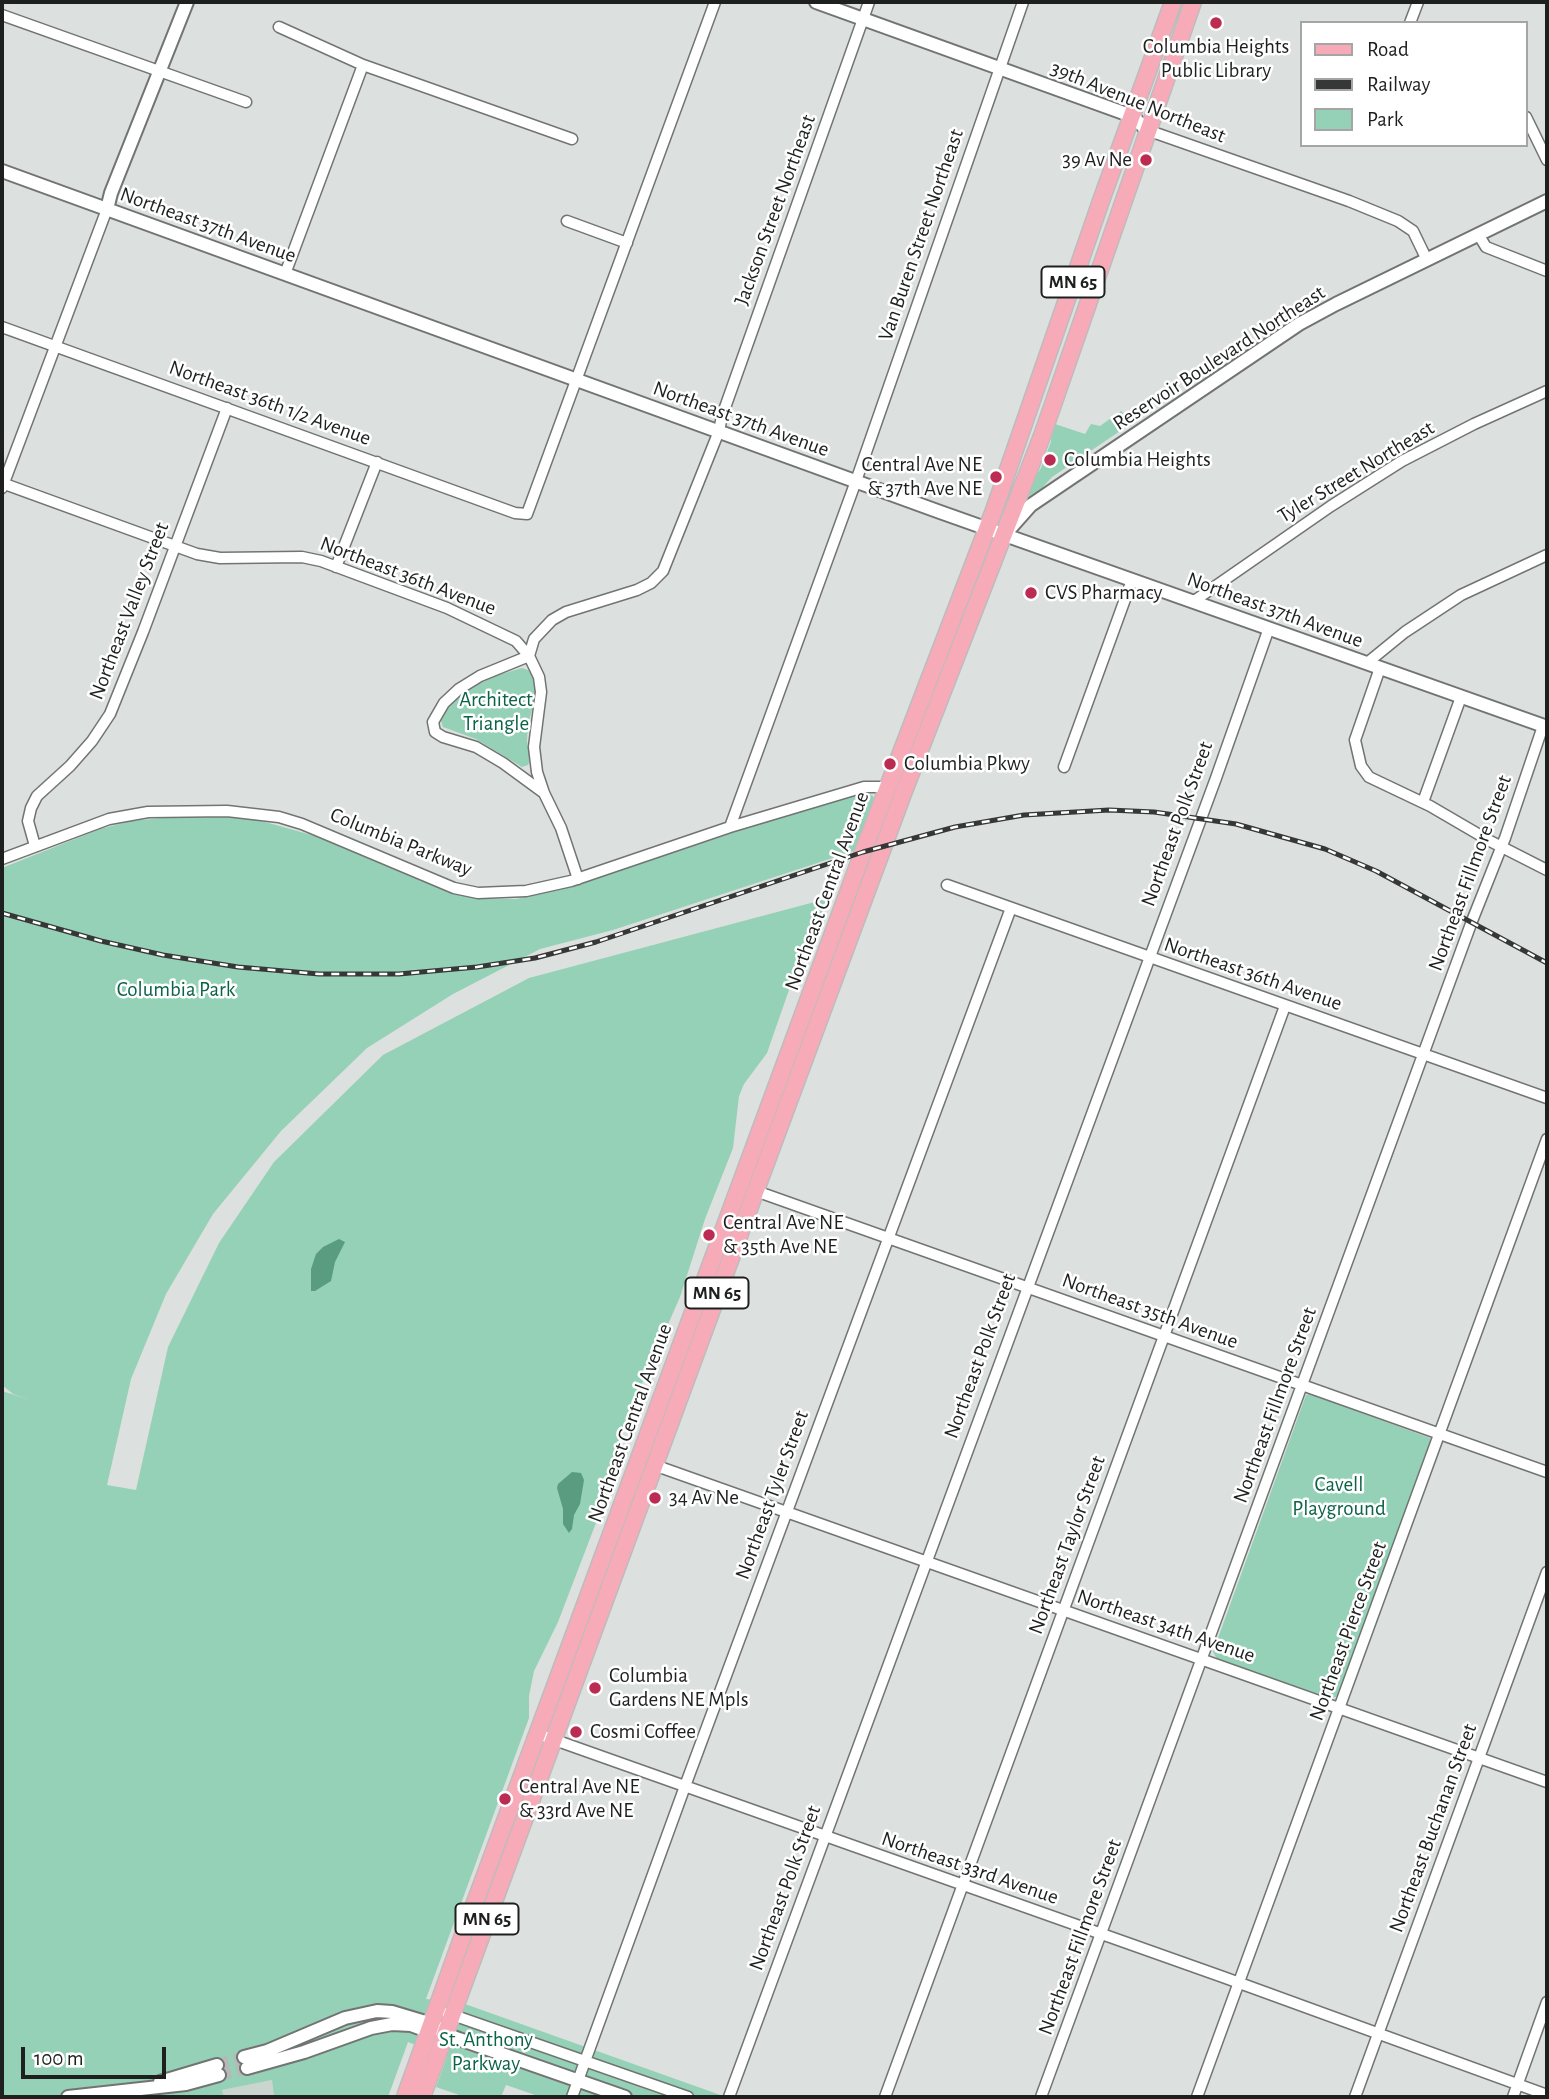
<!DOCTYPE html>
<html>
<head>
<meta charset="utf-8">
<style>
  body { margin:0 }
  #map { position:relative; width:1549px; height:2099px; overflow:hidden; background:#dce0de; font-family:"Alegreya Sans",sans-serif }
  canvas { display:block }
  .frame { position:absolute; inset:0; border:4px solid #1e1f1f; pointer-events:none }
  .legend { position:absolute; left:1300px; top:21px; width:228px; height:126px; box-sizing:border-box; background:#fff; border:2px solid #a5a5a5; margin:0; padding:9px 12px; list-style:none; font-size:21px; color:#1e1f1f }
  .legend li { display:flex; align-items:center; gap:14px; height:35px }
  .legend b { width:35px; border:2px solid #a5a5a5 }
  .scale { position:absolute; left:21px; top:2047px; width:145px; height:32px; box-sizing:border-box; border:4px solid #1e1f1f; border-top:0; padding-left:9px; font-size:21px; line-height:24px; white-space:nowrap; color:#1e1f1f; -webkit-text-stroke:5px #fff; paint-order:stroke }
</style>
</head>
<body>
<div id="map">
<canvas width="1549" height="2099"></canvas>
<div class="frame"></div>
<ul class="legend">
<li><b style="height:9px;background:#f7abb9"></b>Road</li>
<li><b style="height:9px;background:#363737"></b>Railway</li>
<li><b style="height:19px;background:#95d1b6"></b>Park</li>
</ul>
<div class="scale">100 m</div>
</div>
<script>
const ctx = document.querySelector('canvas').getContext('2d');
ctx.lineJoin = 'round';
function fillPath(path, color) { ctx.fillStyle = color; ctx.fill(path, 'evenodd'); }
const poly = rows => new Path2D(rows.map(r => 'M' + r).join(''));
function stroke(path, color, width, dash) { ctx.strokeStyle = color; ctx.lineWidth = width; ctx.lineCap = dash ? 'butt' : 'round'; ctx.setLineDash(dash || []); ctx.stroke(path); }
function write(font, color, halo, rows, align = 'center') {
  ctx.font = font + ' "Alegreya Sans",sans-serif'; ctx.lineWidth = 5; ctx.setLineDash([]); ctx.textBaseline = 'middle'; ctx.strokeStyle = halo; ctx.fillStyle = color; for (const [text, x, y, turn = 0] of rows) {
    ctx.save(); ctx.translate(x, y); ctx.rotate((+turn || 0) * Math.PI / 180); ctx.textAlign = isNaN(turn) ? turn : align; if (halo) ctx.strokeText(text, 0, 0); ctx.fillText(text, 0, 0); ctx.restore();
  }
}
fillPath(poly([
  [272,2080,274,2097,224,2097,222,2090]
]), '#cad5cf');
fillPath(poly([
  [1121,411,1128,417,1129,425,1052,477,1042,488,1026,498,1032,481,1041,468,1051,442,1052,423,1085,434,1091,424,1100,426],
  [522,668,531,671,537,691,528,724,527,741,530,760,528,765,522,767,476,739,443,727,440,718,457,697,476,685,495,676],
  [865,791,873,796,876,804,860,849,613,930,540,949,453,994,367,1048,281,1131,213,1214,166,1294,131,1379,107,1485,136,1490,168,1347,219,1243,274,1162,383,1055,529,978,826,899,820,917,805,944,767,1053,744,1084,739,1096,733,1148,705,1219,680,1297,630,1411,623,1429,617,1468,558,1622,534,1671,529,1696,529,1718,426,1999,465,2004,726,2097,541,2097,506,2085,501,2097,465,2097,436,2087,447,2057,408,2042,388,2097,274,2097,272,2080,222,2090,224,2097,2,2097,2,1391,30,1400,13,1394,2,1385,2,868,100,829,131,821,193,815,239,817,265,822,326,839,419,880,457,894,490,899,516,899,559,890,832,800],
  [1310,1394,1430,1438,1430,1444,1338,1694,1336,1697,1330,1698,1217,1659,1213,1652,1306,1395]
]), '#95d1b6');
fillPath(poly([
  [339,1239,345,1242,335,1262,331,1281,315,1291,311,1291,311,1269,316,1254,323,1247],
  [572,1472,581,1473,584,1480,580,1504,574,1515,572,1529,569,1533,563,1524,563,1509,557,1488,558,1484]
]), '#599c80');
stroke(poly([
  [217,2065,244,2057],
  [219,2075,247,2068]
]), '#b6b9b8', 12, [12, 6]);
const minor = poly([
  [2,15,246,102],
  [1410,23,1418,2],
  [279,27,363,65,572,139],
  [1526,117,1547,160],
  [1147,130,1349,201,1398,221,1413,231,1427,260],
  [567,221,627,243],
  [1478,234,1486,247,1547,271],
  [285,274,363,65],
  [2,327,515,513,527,514,715,2],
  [2,483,197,554,220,558,302,557,321,561,447,608,516,641,529,656,539,677,541,692,534,747,537,772,544,793,561,828,578,879],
  [2,488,107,209],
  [336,567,377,462],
  [1194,601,1331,506,1402,461,1474,424,1547,391],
  [1367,663,1405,632,1461,595,1547,555],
  [1380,668,1355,740,1361,766,1369,777,1430,806,1490,841,1547,870],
  [1064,767,1132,580],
  [544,793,503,763,476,747,443,737,435,732,433,722,444,703,459,689,480,676,529,656,534,639,552,620,566,612,637,590,651,583,663,571,719,431,722,416,869,2],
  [1423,802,1461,697],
  [730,827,856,481,1023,2],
  [35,846,28,821,31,808,37,796,70,766,92,741,110,714,143,632,227,408],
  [2,859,109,819,148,812,227,811,279,817,302,824,454,888,478,893,526,891,571,881,730,827,864,787,890,787],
  [947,885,1547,1098],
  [753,1190,1547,1472],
  [654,1465,1547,1782],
  [538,1734,1223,1977,1547,2095],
  [447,2013,688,2097],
  [572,2097,688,1778,1011,908],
  [729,2097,1216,778,1269,628],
  [885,2097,1285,1006],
  [1041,2097,1472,921,1505,838,1543,726],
  [1197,2097,1547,1139],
  [1355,2097,1547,1572],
  [1513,2097,1547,2002]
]);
const tertiary = poly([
  [816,2,1132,116,1147,130],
  [2,171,940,512,1547,727],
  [107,209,111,193,187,2],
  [1007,532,1031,505,1299,324,1336,304,1547,201],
  [244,2057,267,2051,345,2018,377,2011,392,2012,432,2024,446,2034,459,2039,625,2097],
  [247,2068,304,2052,371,2028,392,2024,411,2025,425,2030],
  [160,2082,217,2065],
  [68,2097,186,2084,219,2075]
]);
const primary = poly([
  [405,2097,466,1927,863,852,993,513,1102,198,1173,2],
  [422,2097,760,1179,904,791,1042,436,1193,2]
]);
stroke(minor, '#717472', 13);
stroke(tertiary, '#717472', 16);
stroke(primary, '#bcbcbc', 19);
stroke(minor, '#fff', 10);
stroke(tertiary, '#fff', 12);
stroke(primary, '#f7abb9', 16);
const rail = poly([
  [2,913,101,941,163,955,238,967,319,974,399,974,477,967,535,958,596,942,863,852,955,827,1024,815,1109,810,1154,812,1236,824,1325,849,1376,871,1547,963]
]);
stroke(rail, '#363737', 5);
stroke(rail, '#fff', 2.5, [8]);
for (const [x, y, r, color] of [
  [1216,23,7,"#bb2b52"],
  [1146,160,7,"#bb2b52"],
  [1050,460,7,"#bb2b52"],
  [996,477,7,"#bb2b52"],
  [1031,593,7,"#bb2b52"],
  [890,764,7,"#bb2b52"],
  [709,1235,7,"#bb2b52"],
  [655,1498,7,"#bb2b52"],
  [595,1688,7,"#bb2b52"],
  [576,1732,7,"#bb2b52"],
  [505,1799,7,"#bb2b52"]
]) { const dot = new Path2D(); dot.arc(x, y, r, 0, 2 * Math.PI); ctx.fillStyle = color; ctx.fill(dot); stroke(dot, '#fff', 2.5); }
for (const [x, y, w] of [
  [1073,282,63],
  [717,1293,63],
  [487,1919,63]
]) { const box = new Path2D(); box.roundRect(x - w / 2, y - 15.5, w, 31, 5); ctx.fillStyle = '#fff'; ctx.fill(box); stroke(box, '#1e1f1f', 2); }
write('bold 19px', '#1e1f1f', null, [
  ["MN 65",1073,282],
  ["MN 65",717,1293],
  ["MN 65",487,1919]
]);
write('21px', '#1e1f1f', '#fff', [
  ["Columbia Heights",1216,47,"center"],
  ["Public Library",1216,71,"center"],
  ["39 Av Ne",1132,160,"right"],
  ["Columbia Heights",1064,460],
  ["Central Ave NE",982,465,"right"],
  ["& 37th Ave NE",982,489,"right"],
  ["CVS Pharmacy",1045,593],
  ["Columbia Pkwy",904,764],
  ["Central Ave NE",723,1223],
  ["& 35th Ave NE",723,1247],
  ["34 Av Ne",669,1498],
  ["Columbia",609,1676],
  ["Gardens NE Mpls",609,1700],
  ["Cosmi Coffee",590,1732],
  ["Central Ave NE",519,1787],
  ["& 33rd Ave NE",519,1811]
], 'left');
write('21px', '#1e1f1f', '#fff', [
  ["39th Avenue Northeast",1138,102,22],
  ["Jackson Street Northeast",775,210,-70],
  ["Northeast 37th Avenue",208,225,20],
  ["Van Buren Street Northeast",921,235,-71],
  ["Reservoir Boulevard Northeast",1219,358,-33],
  ["Northeast 36th 1/2 Avenue",270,403,20],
  ["Northeast 37th Avenue",741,419,20],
  ["Tyler Street Northeast",1356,472,-31],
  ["Northeast 36th Avenue",408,576,21],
  ["Northeast 37th Avenue",1275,610,20],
  ["Northeast Valley Street",129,611,-69],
  ["Northeast Polk Street",1177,824,-70],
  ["Columbia Parkway",401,842,22],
  ["Northeast Fillmore Street",1470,873,-70],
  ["Northeast Central Avenue",827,891,-70],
  ["Northeast 36th Avenue",1253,974,19],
  ["Northeast 35th Avenue",1150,1311,20],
  ["Northeast Polk Street",980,1356,-70],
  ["Northeast Fillmore Street",1275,1405,-70],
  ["Northeast Central Avenue",630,1423,-70],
  ["Northeast Tyler Street",772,1495,-70],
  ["Northeast Taylor Street",1067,1545,-70],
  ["Northeast 34th Avenue",1166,1626,19],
  ["Northeast Pierce Street",1348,1631,-70],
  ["Northeast Buchanan Street",1433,1828,-70],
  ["Northeast 33rd Avenue",970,1868,19],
  ["Northeast Polk Street",785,1888,-70],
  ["Northeast Fillmore Street",1080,1937,-70]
]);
write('21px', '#0c6348', '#fff', [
  ["Architect",496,700],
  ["Triangle",496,724],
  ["Columbia Park",176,990],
  ["Cavell",1339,1485],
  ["Playground",1339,1509],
  ["St. Anthony",486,2040],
  ["Parkway",486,2064]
]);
</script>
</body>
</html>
